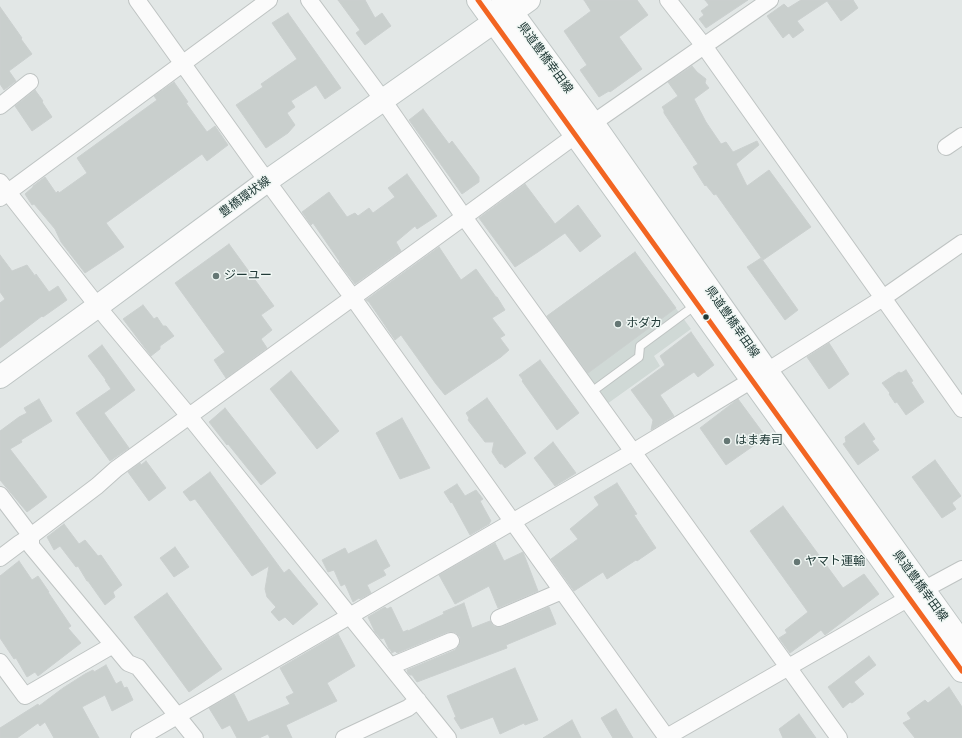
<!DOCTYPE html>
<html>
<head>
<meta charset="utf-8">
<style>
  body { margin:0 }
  canvas { display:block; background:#e2e7e6 }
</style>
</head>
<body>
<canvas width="962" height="738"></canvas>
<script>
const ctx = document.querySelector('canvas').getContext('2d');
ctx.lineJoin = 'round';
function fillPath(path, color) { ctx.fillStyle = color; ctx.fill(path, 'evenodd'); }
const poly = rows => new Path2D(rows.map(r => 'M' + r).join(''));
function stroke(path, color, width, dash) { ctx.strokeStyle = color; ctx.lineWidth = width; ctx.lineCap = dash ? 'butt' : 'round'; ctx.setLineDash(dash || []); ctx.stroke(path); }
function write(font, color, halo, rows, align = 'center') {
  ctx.font = font + ' Karla,"Noto Sans JP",sans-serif'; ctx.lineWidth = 3; ctx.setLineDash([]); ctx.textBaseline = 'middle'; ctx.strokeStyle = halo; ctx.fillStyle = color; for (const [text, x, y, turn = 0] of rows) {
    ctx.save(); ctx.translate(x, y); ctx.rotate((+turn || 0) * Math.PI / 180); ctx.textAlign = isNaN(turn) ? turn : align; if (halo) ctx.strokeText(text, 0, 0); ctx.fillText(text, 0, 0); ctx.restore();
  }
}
fillPath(poly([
  [635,252,691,329,654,356,660,366,607,404,544,318]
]), '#d0d9d6');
const building = poly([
  [338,0,365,0,375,18,382,13,391,26,365,45,356,33,360,30,338,0],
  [584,0,637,0,648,15,619,37,642,69,610,92,609,91,599,97,580,70,587,65,564,31,591,11,584,0],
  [705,0,748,0,706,28,699,19,704,15,701,11,709,5,705,0],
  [801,0,853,0,858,8,841,21,827,1,797,21,804,30,793,38,789,33,783,38,767,16,784,4,788,8,801,0],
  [0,7,22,38,21,39,32,54,9,71,16,81,4,90,0,84,0,7],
  [288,13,341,88,325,99,316,85,291,101,295,107,287,113,295,125,288,133,266,148,236,105,263,87,261,84,297,59,272,23,288,13],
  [692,66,697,72,706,79,705,83,709,88,694,99,706,122,721,144,726,142,733,152,757,141,759,145,736,164,747,186,769,170,811,227,763,260,716,194,714,195,706,185,705,186,693,167,698,164,664,113,664,110,662,107,678,96,668,82,692,66],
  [174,82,188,102,186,103,207,132,215,126,228,145,207,161,202,154,106,223,124,247,85,273,61,242,55,229,34,204,32,205,25,194,33,187,33,186,45,177,56,193,58,191,59,193,87,173,77,158,157,100,154,96,174,82],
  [35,90,43,101,42,102,52,117,32,131,15,106,35,90],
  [423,109,449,144,452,141,479,177,479,182,462,194,409,120,423,109],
  [407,174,437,216,417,229,415,226,396,242,401,251,355,284,339,263,340,262,313,223,311,225,302,212,329,192,347,217,355,213,358,216,369,208,373,213,395,197,388,188,407,174],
  [525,184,555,224,578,205,601,236,580,252,565,233,538,252,515,267,479,218,525,184],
  [229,244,274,306,261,315,272,330,261,339,267,348,226,378,214,360,225,352,175,283,229,244],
  [439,247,461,280,476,269,496,297,497,297,505,310,492,318,505,335,500,338,509,350,501,357,445,395,436,384,401,335,395,340,369,302,366,300,439,247],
  [635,252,676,308,588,373,547,316,635,252],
  [0,255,12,271,27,265,35,276,36,274,49,292,58,286,67,300,43,317,42,316,0,348,0,303,5,299,0,292,0,255],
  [761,258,798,310,785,320,747,267,761,258],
  [143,305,154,319,157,317,163,326,166,326,174,336,160,346,160,349,151,356,123,319,143,305],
  [691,332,714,365,698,377,694,372,660,395,674,416,651,430,653,420,631,390,665,365,660,356,691,332],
  [829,343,849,374,829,389,807,357,829,343],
  [102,345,135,390,104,413,129,448,110,461,76,413,111,389,105,380,106,380,88,356,102,345],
  [540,360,579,413,557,430,522,381,523,380,519,375,540,360],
  [906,370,913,381,911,382,924,402,906,415,897,402,895,403,889,394,890,393,882,383,899,372,901,373,906,370],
  [291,371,339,431,317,449,270,389,291,371],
  [487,398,526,453,505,468,502,464,500,464,492,452,494,442,485,442,468,420,469,418,466,413,487,398],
  [39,399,52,421,21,440,22,442,10,449,47,497,27,512,0,480,0,431,19,417,27,413,24,408,39,399],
  [738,399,766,437,726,465,700,428,738,399],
  [225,408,276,473,261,485,228,444,227,445,209,422,225,408],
  [402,418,430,468,400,479,376,433,402,418],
  [864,423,875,439,872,441,879,450,858,465,843,444,846,442,845,437,864,423],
  [553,442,576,473,555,486,534,458,553,442],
  [935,460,961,496,952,503,956,509,942,518,912,477,935,460],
  [146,461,166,488,149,501,128,472,140,463,141,465,146,461],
  [210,472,284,573,289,569,318,604,293,625,285,617,279,621,271,612,276,607,267,597,265,589,269,566,252,576,195,499,190,501,183,492,210,472],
  [617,483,637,514,634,515,656,548,637,561,636,560,607,579,603,572,574,591,551,559,578,539,570,529,599,505,594,497,617,483],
  [457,484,465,496,476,490,483,499,480,501,491,521,489,524,470,535,452,502,451,503,444,492,457,484],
  [783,506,843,588,864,574,879,594,825,635,821,630,790,653,779,638,787,633,785,630,808,612,750,531,783,506],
  [64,524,79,544,85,540,98,556,101,555,122,585,113,592,115,597,105,605,88,581,87,581,78,566,76,567,60,546,54,550,47,537,64,524],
  [376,540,390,566,383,570,386,575,367,585,371,593,360,599,359,598,353,602,345,584,341,586,334,570,328,572,322,560,345,548,348,554,376,540],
  [495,543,504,561,523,552,538,591,498,608,489,586,455,604,439,575,495,543],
  [175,547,189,567,174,577,160,558,175,547],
  [19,561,32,580,38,576,49,592,48,592,71,626,68,628,81,643,38,676,35,672,27,677,16,658,14,659,0,638,0,576,19,561],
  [167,593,222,669,189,692,134,617,167,593],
  [464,603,472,628,490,621,494,626,498,627,502,627,549,607,556,624,506,645,507,648,417,682,412,675,410,675,408,673,407,670,455,650,459,646,460,643,460,637,456,633,453,632,448,632,397,653,395,651,392,653,390,649,389,649,384,638,381,639,375,632,368,617,385,607,387,609,391,607,403,632,408,630,408,631,444,614,443,612,464,603],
  [338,634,355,666,327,683,337,701,286,725,292,738,270,738,268,734,259,738,237,738,230,725,222,729,209,708,234,694,248,722,290,704,286,697,294,693,280,668,338,634],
  [869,656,876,665,854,682,864,694,852,703,850,702,843,708,828,687,869,656],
  [106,665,116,684,121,681,124,688,127,687,133,700,112,711,105,695,82,707,99,738,54,738,45,722,40,726,38,723,17,738,0,738,0,728,38,704,39,706,63,688,85,674,93,670,94,672,106,665],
  [515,668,538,720,525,725,524,723,500,734,493,717,461,729,454,718,456,717,447,696,515,668],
  [949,687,962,707,962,738,915,738,903,723,911,719,907,713,925,700,928,703,949,687],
  [616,709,624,723,633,738,613,738,601,718,616,709],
  [799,714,816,738,783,738,779,729,799,714],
  [572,720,581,738,543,738,572,720]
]);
fillPath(building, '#c9cfcd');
stroke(building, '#cbd0cf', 1);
const lane = poly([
  [590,393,639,357,640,346,697,304]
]);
const street = poly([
  [137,0,256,166,353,298,667,738],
  [309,0,383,100,464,217,839,738],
  [668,0,704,46,962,409],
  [0,106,30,82],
  [593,123,770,0],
  [946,147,962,136],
  [0,182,107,318,189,416,448,738],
  [0,198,269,0],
  [767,371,883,298,962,243],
  [0,495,31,536,31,546,128,663,138,667,195,738],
  [0,558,20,543,31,536,97,486,116,469,464,217,576,135],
  [923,590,962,569],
  [499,618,562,591],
  [0,662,25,696,113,645],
  [391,666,451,641],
  [139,738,633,452,752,380],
  [344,738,408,708,418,700],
  [665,738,909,598]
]);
const secondary = poly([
  [478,0,909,598,962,671],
  [503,0,593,123,767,371,962,643],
  [0,377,98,306,267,181,383,100,494,22,512,12,529,0]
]);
stroke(lane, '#bfc4c3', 10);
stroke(street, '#bfc4c3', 18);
stroke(secondary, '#bec5c4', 24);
stroke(lane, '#fbfbfb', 8);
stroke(street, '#fbfbfb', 16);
stroke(secondary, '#fbfbfb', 22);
stroke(poly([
  [478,0,909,598,962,671]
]), '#f26522', 5);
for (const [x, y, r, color] of [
  [216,276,4,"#657774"],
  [706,317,3.5,"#213a37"],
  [618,324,4,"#657774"],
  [727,441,4,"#657774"],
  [797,562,4,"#657774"]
]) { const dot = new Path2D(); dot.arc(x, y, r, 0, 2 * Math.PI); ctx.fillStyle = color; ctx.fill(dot); stroke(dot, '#f0f7f4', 1.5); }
write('12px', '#213a37', '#f0f7f4', [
  ["県道豊橋幸田線",545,58,54],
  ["豊橋環状線",245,197,-36],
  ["県道豊橋幸田線",732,322,55],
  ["県道豊橋幸田線",920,586,54]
]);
write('12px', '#213a37', '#f0f7f4', [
  ["ジーユー",224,276],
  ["ホダカ",626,324],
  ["はま寿司",735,441],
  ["ヤマト運輸",805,562]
], 'left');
</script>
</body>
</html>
